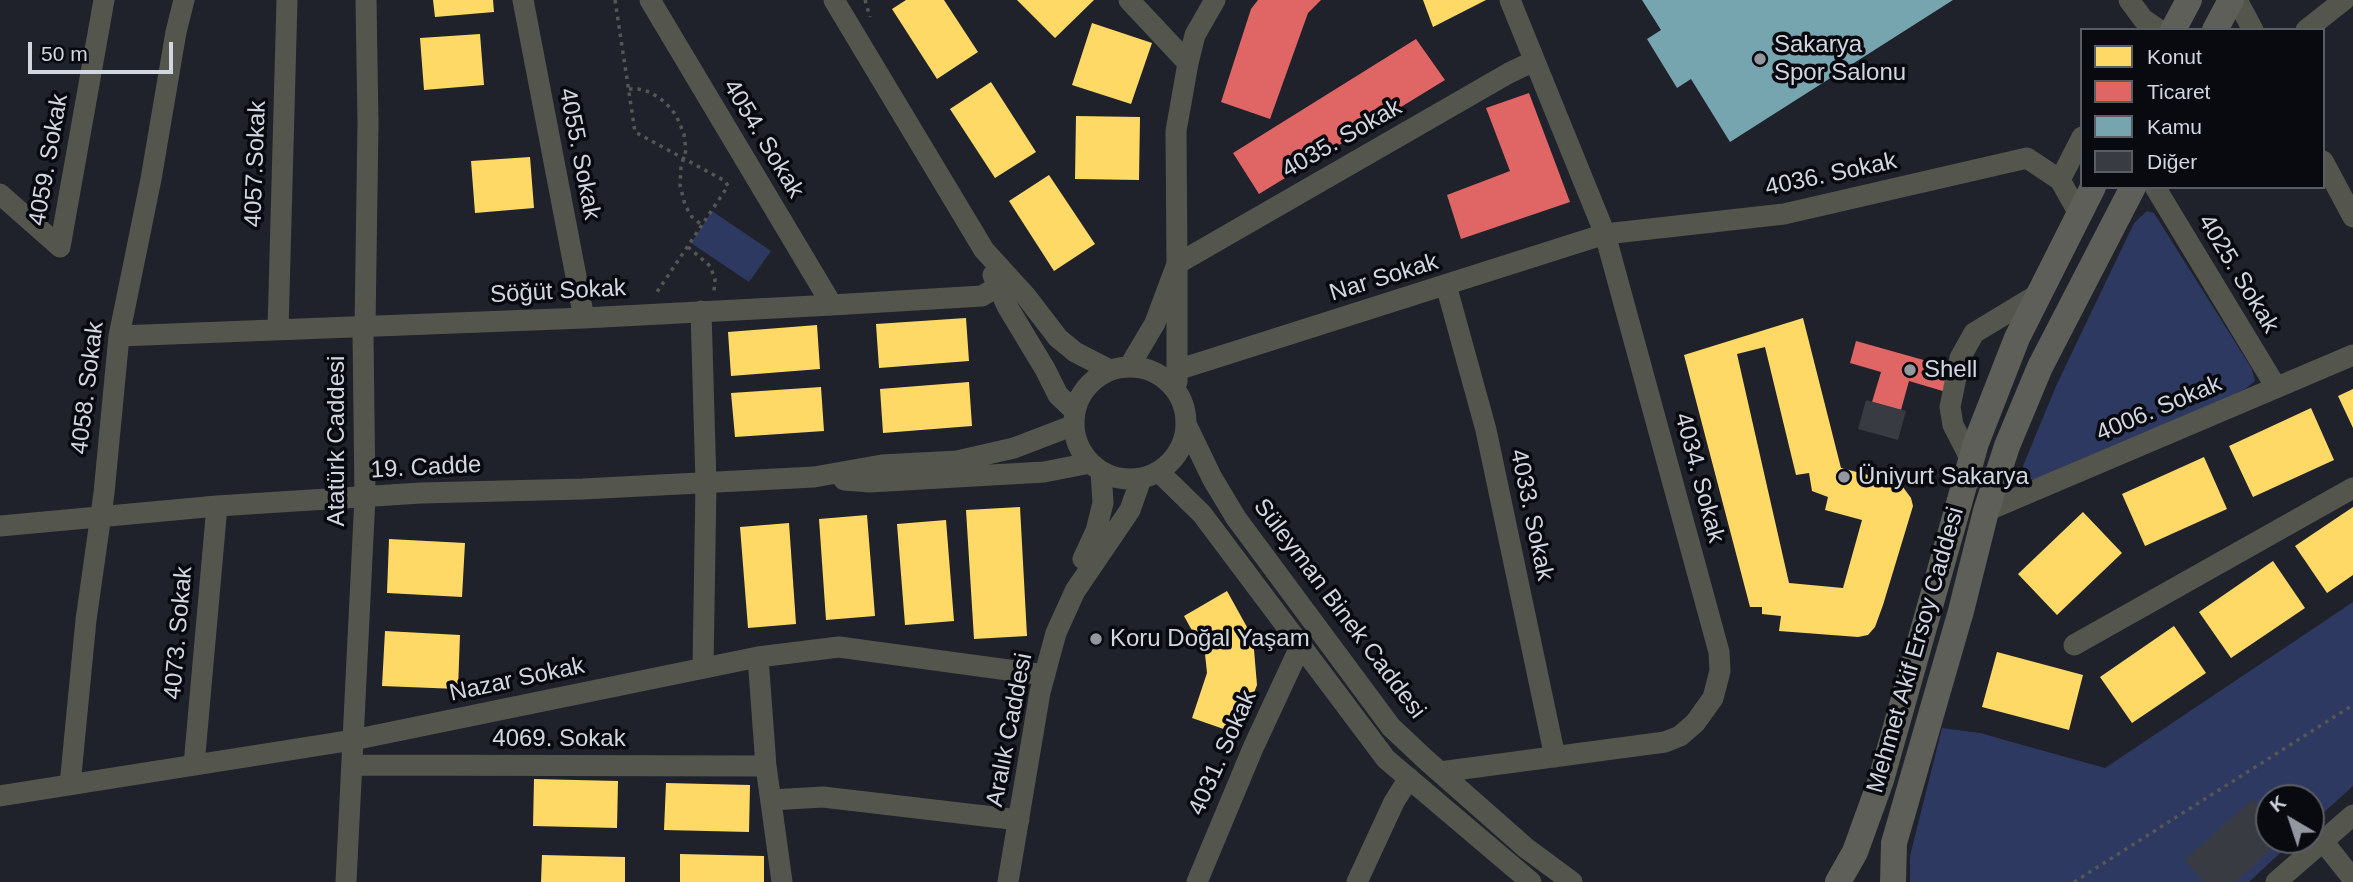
<!DOCTYPE html>
<html>
<head>
<meta charset="utf-8">
<style>
  body { margin:0 }
  #map { position:relative; width:2353px; height:882px; overflow:hidden; background:#1f222a; font-family:Arial,sans-serif }
  canvas { display:block }
  .legend { position:absolute; left:2080px; top:28px; width:245px; height:161px; box-sizing:border-box; background:#080a10; border:2px solid #595c63; margin:0; padding:9px 12px; list-style:none; font-size:21px; color:#d2d6e0 }
  .legend li { display:flex; align-items:center; gap:14px; height:35px }
  .legend b { width:35px; border:2px solid #595c63 }
  .north { position:absolute; left:2255px; top:784px; width:70px; height:70px; box-sizing:border-box; background:#080a10; border:2px solid #595c63; border-radius:50%; rotate:321deg; font-size:19px; font-weight:700; line-height:28px; text-align:center; color:#d2d6e0 }
  .north::after { content:''; display:block; margin:auto; width:24px; height:32px; background:#9397a0; clip-path:polygon(50% 0,100% 100%,50% 72%,0 100%) }
  .scale { position:absolute; left:28px; top:42px; width:145px; height:32px; box-sizing:border-box; border:4px solid #d2d6e0; border-top:0; padding-left:9px; font-size:21px; line-height:24px; white-space:nowrap; color:#d2d6e0; -webkit-text-stroke:5px #080a10; paint-order:stroke }
</style>
</head>
<body>
<div id="map">
<canvas width="2353" height="882"></canvas>
<ul class="legend">
<li><b style="height:19px;background:#ffd966"></b>Konut</li>
<li><b style="height:19px;background:#e06666"></b>Ticaret</li>
<li><b style="height:19px;background:#76a5af"></b>Kamu</li>
<li><b style="height:19px;background:#393b42"></b>Diğer</li>
</ul>
<div class="north">K</div>
<div class="scale">50 m</div>
</div>
<script>
const ctx = document.querySelector('canvas').getContext('2d');
ctx.lineJoin = 'round';
function fillPath(path, color) { ctx.fillStyle = color; ctx.fill(path, 'evenodd'); }
const poly = rows => new Path2D(rows.map(r => 'M' + r).join(''));
function stroke(path, color, width, dash) { ctx.strokeStyle = color; ctx.lineWidth = width; ctx.lineCap = dash ? 'butt' : 'round'; ctx.setLineDash(dash || []); ctx.stroke(path); }
function write(font, color, halo, rows, align = 'center') {
  ctx.font = font + ' Arial,sans-serif'; ctx.lineWidth = 7; ctx.setLineDash([]); ctx.textBaseline = 'middle'; ctx.strokeStyle = halo; ctx.fillStyle = color; for (const [text, x, y, turn = 0] of rows) {
    ctx.save(); ctx.translate(x, y); ctx.rotate((+turn || 0) * Math.PI / 180); ctx.textAlign = isNaN(turn) ? turn : align; if (halo) ctx.strokeText(text, 0, 0); ctx.fillText(text, 0, 0); ctx.restore();
  }
}
fillPath(poly([
  [712,211,771,251,749,282,691,243],
  [2147,211,2154,213,2252,369,2255,381,2245,389,2225,399,2043,479,2024,480,2023,466,2056,386,2134,223],
  [2353,602,2353,786,2311,824,2311,798,2269,798,2269,840,2294,840,2249,882,1910,882,1910,856,1942,728,1980,733,2105,768]
]), '#2d3960');
fillPath(poly([
  [433,0,493,0,494,12,435,17],
  [906,0,944,0,978,52,937,79,892,9],
  [1017,0,1094,0,1055,38],
  [1423,0,1486,0,1433,27],
  [1092,23,1152,43,1131,104,1072,85],
  [480,34,484,85,424,90,420,38],
  [991,82,1036,152,995,178,950,109],
  [1076,116,1140,117,1139,180,1075,179],
  [530,157,534,208,475,213,471,161],
  [1049,175,1095,244,1054,271,1009,201],
  [966,318,969,361,879,368,876,324],
  [1803,318,1841,468,1900,483,1911,498,1913,506,1883,605,1875,627,1868,635,1858,637,1779,631,1781,616,1762,614,1762,607,1750,607,1684,355],
  [1765,347,1796,475,1809,473,1812,491,1828,497,1825,510,1862,520,1843,588,1789,583,1737,354],
  [817,325,820,369,731,376,728,332],
  [969,382,972,426,883,433,880,389],
  [821,387,824,431,735,437,731,393],
  [2353,389,2353,428,2338,396],
  [2311,408,2334,460,2253,497,2229,446],
  [2204,457,2227,509,2145,546,2122,494],
  [1020,507,1027,636,974,639,966,510],
  [2353,507,2353,575,2327,593,2295,546],
  [2083,512,2122,553,2057,615,2018,574],
  [867,515,875,616,826,620,819,519],
  [946,520,954,621,905,625,897,524],
  [789,523,796,624,748,628,740,527],
  [389,539,465,543,462,597,387,593],
  [2273,561,2305,608,2231,658,2199,612],
  [1227,591,1253,638,1257,685,1238,734,1192,718,1207,673,1205,654,1184,616],
  [2174,626,2206,673,2132,723,2100,677],
  [385,631,460,635,458,689,382,686],
  [1997,652,2083,675,2069,730,1982,707],
  [534,779,618,781,617,828,533,826],
  [666,783,750,785,749,832,664,830],
  [680,854,764,856,764,882,680,882],
  [542,855,625,857,625,882,541,882]
]), '#ffd966');
fillPath(poly([
  [1258,0,1321,0,1308,13,1270,119,1221,102,1251,9],
  [1416,39,1445,80,1259,194,1233,153],
  [1529,93,1570,202,1461,239,1447,195,1510,171,1486,108],
  [1856,341,1952,368,1946,392,1909,381,1901,410,1872,402,1881,372,1850,363]
]), '#e06666');
fillPath(poly([
  [1642,0,1953,0,1730,142,1691,79,1677,88,1647,39,1661,30]
]), '#76a5af');
fillPath(poly([
  [1866,400,1906,411,1898,440,1858,429],
  [2253,799,2269,817,2269,840,2281,840,2235,882,2204,882,2185,860]
]), '#393b42');
stroke(poly([
  [615,0,635,132,725,181,728,186,655,295],
  [865,0,870,17],
  [629,89,638,89,650,92,665,102,676,115,684,134,686,150,681,167,680,185,685,205,692,217,702,225],
  [688,247,710,266,715,279,714,291],
  [2074,882,2353,705]
]), '#555754', 3.5, [3.5, 5]);
stroke(poly([
  [523,0,584,318],
  [650,0,832,305],
  [834,0,984,250,1025,295,1058,338,1075,352,1110,370],
  [1129,0,1188,63],
  [2129,0,2143,19,2159,30],
  [2237,0,2253,30],
  [2306,30,2344,0],
  [2323,161,2353,217],
  [2155,187,2276,387],
  [0,194,60,247],
  [2079,214,2060,180,2082,137],
  [60,247,104,0],
  [1177,264,1509,73,1534,61],
  [1177,264,1176,131,1188,63,1195,35,1215,0],
  [993,275,1007,306,1045,369,1058,395,1075,411],
  [1446,285,1486,430,1555,757],
  [701,311,706,483,703,668],
  [278,330,287,0],
  [119,336,584,318,832,305,982,296,997,287],
  '1074 423a56 56 0 1 1 112 0a56 56 0 1 1-112 0Z',
  [1129,367,1155,323,1177,264,1177,382],
  [1177,370,1605,234,1784,214,2027,158,2060,180],
  [1187,426,1212,478,1236,518,1391,727,1425,759,1526,848,1572,882],
  [1971,460,1953,425,1950,407,1960,358,1974,333,2040,293],
  [1159,472,1202,514,1386,759,1531,882],
  [844,480,870,482,1044,472,1090,463],
  [1986,511,2353,355],
  [0,526,217,506,421,493,583,489,814,477,882,465,957,461,1014,448,1074,425],
  [1083,559,1096,531,1103,503,1101,472],
  [2074,645,2353,488],
  [758,657,766,766,782,882],
  [194,765,217,506],
  [352,765,766,766],
  [1440,772,1665,742,1680,736,1695,723,1713,698,1720,671,1719,652,1605,234,1510,0],
  [70,785,86,620,104,493,119,336,151,179,176,32,184,0],
  [0,796,353,740,758,657,839,647,1045,675],
  [771,800,823,797,1019,820],
  [2322,840,2353,879],
  [346,882,365,497,363,333,365,327,368,123,366,0],
  [1008,882,1040,692,1056,633,1075,591,1130,510,1141,479],
  [1197,882,1253,748,1300,647],
  [1357,882,1394,802,1409,778],
  [2276,882,2353,815]
]), '#54564e', 21);
stroke(poly([
  [2173,30,2189,0],
  [2215,30,2231,0],
  [1838,882,1855,852,1881,780,1976,443,2017,338,2093,187],
  [1893,882,1894,843,1961,611,1986,511,2007,446,2040,367,2133,187]
]), '#5d5f58', 26);
for (const [x, y, r, color] of [
  [1760,59,7,"#9397a0"],
  [1910,370,7,"#9397a0"],
  [1844,477,7,"#9397a0"],
  [1096,639,7,"#9397a0"]
]) { const dot = new Path2D(); dot.arc(x, y, r, 0, 2 * Math.PI); ctx.fillStyle = color; ctx.fill(dot); stroke(dot, '#080a10', 2.5); }
write('24px', '#d2d6e0', '#080a10', [
  ["Sakarya",1774,45],
  ["Spor Salonu",1774,73],
  ["Shell",1924,370],
  ["Üniyurt Sakarya",1858,477],
  ["Koru Doğal Yaşam",1110,639]
], 'left');
write('24px', '#d2d6e0', '#080a10', [
  ["4054. Sokak",763,139,59],
  ["4035. Sokak",1342,139,-30],
  ["4055. Sokak",579,154,79],
  ["4059. Sokak",49,160,-80],
  ["4057.Sokak",256,164,-88],
  ["4036. Sokak",1831,175,-12],
  ["4025. Sokak",2238,274,59],
  ["Nar Sokak",1384,278,-17],
  ["Söğüt Sokak",558,292,-3],
  ["4058. Sokak",88,388,-83],
  ["4006. Sokak",2159,409,-23],
  ["Atatürk Caddesi",337,441,-90],
  ["19. Cadde",426,468,-3],
  ["4034. Sokak",1699,478,75],
  ["4033. Sokak",1531,515,78],
  ["Süleyman Binek Caddesi",1339,609,53],
  ["4073. Sokak",179,633,-85],
  ["Mehmet Akif Ersoy Caddesi",1916,650,-74],
  ["Nazar Sokak",517,680,-12],
  ["Aralık Caddesi",1010,730,-79],
  ["4069. Sokak",559,739],
  ["4031. Sokak",1223,753,-66]
]);
</script>
</body>
</html>
